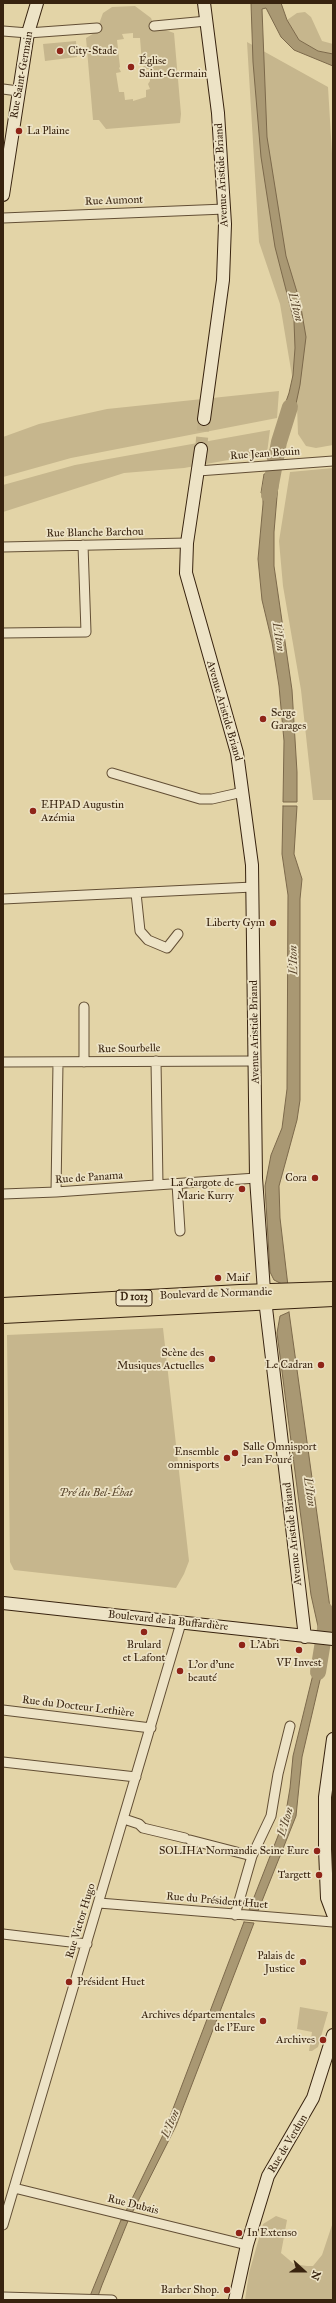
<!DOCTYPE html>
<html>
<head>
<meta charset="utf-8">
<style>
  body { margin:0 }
  #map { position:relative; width:336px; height:2303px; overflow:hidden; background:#e3d4a7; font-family:"IM FELL Great Primer",serif }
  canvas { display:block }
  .frame { position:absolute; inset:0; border:4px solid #38230f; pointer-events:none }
  .north { position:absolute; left:284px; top:2251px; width:40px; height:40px; -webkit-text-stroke:3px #ede3c6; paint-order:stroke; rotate:111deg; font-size:11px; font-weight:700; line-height:16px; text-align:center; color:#38230f }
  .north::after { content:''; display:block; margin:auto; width:14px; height:18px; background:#38230f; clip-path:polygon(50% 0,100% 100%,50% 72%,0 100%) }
</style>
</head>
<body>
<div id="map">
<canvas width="336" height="2303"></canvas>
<div class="frame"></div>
<div class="north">N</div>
</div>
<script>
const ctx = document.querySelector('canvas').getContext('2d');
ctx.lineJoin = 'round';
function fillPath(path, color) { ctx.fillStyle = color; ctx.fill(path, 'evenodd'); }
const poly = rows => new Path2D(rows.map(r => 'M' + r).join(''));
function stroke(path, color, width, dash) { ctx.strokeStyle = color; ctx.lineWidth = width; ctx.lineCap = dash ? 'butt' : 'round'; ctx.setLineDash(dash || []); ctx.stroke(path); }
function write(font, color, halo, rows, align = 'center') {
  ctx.font = font + ' "IM FELL Great Primer",serif'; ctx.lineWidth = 3.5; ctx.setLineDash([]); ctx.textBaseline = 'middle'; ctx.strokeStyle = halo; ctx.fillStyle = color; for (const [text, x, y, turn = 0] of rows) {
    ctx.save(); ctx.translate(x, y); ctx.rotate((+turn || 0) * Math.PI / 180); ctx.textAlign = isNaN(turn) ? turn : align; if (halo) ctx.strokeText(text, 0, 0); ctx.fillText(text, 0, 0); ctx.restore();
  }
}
fillPath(poly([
  [135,6,151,18,154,26,174,33,181,114,180,123,106,129,99,120,93,120,86,38,96,32,103,13,112,7],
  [133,33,133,38,140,38,142,64,144,64,143,69,149,69,150,81,148,84,150,89,146,90,146,97,133,101,133,99,125,100,124,92,119,92,116,73,121,72,119,68,120,67,117,40,124,39,122,34],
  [305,12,311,17,322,41,333,44,333,54,318,51,299,40,287,20,297,13],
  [76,41,77,57,45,61,43,44],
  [247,42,328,87,333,170,333,445,316,448,306,446,298,434,297,406,280,304,259,242],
  [279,391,277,418,71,458,3,477,3,437,39,424,107,409],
  [270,430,267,453,184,468,124,473,3,512,3,485,75,465],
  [333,468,333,800,313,800,301,690,283,586,279,541,290,472],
  [163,1328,189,1561,184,1574,176,1588,14,1570,10,1562,7,1335],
  [300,2007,328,2012,318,2047,312,2051,309,2051,312,2032,297,2029],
  [276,2216,287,2220,281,2253,294,2264,307,2266,313,2266,322,2255,333,2222,333,2300,245,2300,249,2273,263,2224]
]), '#c6b68d');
const water = poly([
  [251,3,281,3,287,20,299,40,318,51,333,54,333,66,294,50,281,37,266,8,262,9,267,137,286,256,300,302,306,337,300,385,291,427,277,427,289,393,293,375,295,348,294,321,275,247,261,157,253,62,251,3],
  [275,436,288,436,281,458,267,459,275,436],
  [279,473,274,532,274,566,292,690,297,772,297,802,283,802,284,741,279,686,272,642,262,600,258,559,263,504,263,494,261,493,264,474,279,473],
  [283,806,297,806,294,854,302,879,300,899,300,1100,297,1120,279,1186,280,1218,288,1286,286,1286,274,1280,270,1272,265,1186,271,1155,282,1128,287,1089,288,895,282,854,283,806],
  [289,1312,331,1615,333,1615,333,1632,319,1631,311,1595,277,1333,280,1316,289,1312],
  [319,1650,327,1650,302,1757,296,1816,258,1911,249,1910,285,1818,290,1788,293,1756,319,1650],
  [244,1922,254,1923,176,2126,132,2213,126,2211,163,2135,244,1922],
  [121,2220,128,2221,102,2285,98,2296,90,2296,121,2220]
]);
fillPath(water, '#a99873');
stroke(water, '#7c694b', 1);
stroke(poly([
  [269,495,279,442,290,407],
  [318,1672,326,1623,325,1610]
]), '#a99873', 16);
stroke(poly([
  [201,449,204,419]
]), '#c1b189', 12, [12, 6]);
const street = poly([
  [154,26,207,21],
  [3,31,28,33,97,28],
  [3,89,18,91],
  [3,218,225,209],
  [198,471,333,461],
  [3,547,187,543],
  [3,633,86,632,83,545],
  [112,773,200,799,212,799,243,792],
  [136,893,140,931,148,940,167,948,178,934],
  [3,899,253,887],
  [156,1061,158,1185],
  [3,1062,255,1061],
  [84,1062,84,1007],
  [177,1184,180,1231],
  [56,1192,58,1063],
  [3,1194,56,1192,256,1178],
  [3,1710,151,1728],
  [3,1762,136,1777],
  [124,1819,139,1824,143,1828,185,1838],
  [190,1840,252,1856],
  [99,1903,333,1922],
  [235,1915,252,1856,271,1816,278,1774,290,1726],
  [3,1934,87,1944],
  [14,2188,247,2245],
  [3,2225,181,1623],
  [3,2297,112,2300]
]);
const secondary = poly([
  [204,3,218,113,225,224,223,280,204,419],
  [3,195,28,33,37,3],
  [201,449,187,543,186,573,237,753,252,865,256,1178,264,1291,305,1637],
  [3,1603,333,1639],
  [333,1739,325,1797,325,1849,327,1898,333,1914],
  [235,2300,247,2245,268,2176,313,2098,333,2035]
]);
const primary = poly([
  [3,1305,240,1292,333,1289],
  [3,1316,333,1299]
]);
stroke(street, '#634f35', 11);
stroke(secondary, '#38230f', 14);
stroke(primary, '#38230f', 16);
stroke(street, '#ede3c6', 9);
stroke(secondary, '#ede3c6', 12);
stroke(primary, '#e3d4a7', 14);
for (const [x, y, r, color] of [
  [60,51,4,"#8f2418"],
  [131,67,4,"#8f2418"],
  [19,131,4,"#8f2418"],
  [263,719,4,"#8f2418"],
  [33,811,4,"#8f2418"],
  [273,923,4,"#8f2418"],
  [315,1178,4,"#8f2418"],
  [242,1189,4,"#8f2418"],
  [218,1278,4,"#8f2418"],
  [212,1359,4,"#8f2418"],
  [321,1365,4,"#8f2418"],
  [235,1453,4,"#8f2418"],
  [227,1458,4,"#8f2418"],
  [144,1632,4,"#8f2418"],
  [242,1645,4,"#8f2418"],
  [299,1650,4,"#8f2418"],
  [180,1671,4,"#8f2418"],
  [317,1851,4,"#8f2418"],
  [319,1875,4,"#8f2418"],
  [303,1962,4,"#8f2418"],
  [69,1982,4,"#8f2418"],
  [263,2021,4,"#8f2418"],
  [323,2040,4,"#8f2418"],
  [239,2233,4,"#8f2418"],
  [227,2290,4,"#8f2418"]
]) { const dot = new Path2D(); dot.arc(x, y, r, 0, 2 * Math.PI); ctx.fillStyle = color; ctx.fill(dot); stroke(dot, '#ede3c6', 1.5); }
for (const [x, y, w] of [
  [134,1298,36]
]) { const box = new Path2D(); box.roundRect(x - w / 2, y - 8, w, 16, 3); ctx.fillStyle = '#ede3c6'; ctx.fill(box); stroke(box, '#38230f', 1); }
write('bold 10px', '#38230f', null, [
  ["D 1013",134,1298]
]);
write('11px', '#38230f', '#ede3c6', [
  ["City-Stade",68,51,"left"],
  ["Église",139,61,"left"],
  ["Saint-Germain",139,74,"left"],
  ["La Plaine",27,131,"left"],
  ["Serge",271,713,"left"],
  ["Garages",271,726,"left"],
  ["EHPAD Augustin",41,805,"left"],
  ["Azémia",41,818,"left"],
  ["Liberty Gym",265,923],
  ["Cora",307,1178],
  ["La Gargote de",234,1183],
  ["Marie Kurry",234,1196],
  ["Maif",226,1278,"left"],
  ["Scène des",204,1353],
  ["Musiques Actuelles",204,1366],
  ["Le Cadran",313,1365],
  ["Salle Omnisport",243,1447,"left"],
  ["Jean Fouré",243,1460,"left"],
  ["Ensemble",219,1452],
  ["omnisports",219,1465],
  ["Brulard",144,1645,"center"],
  ["et Lafont",144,1658,"center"],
  ["L'Abri",250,1645,"left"],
  ["VF Invest",299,1663,"center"],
  ["L'or d'une",188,1665,"left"],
  ["beauté",188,1678,"left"],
  ["SOLIHA Normandie Seine Eure",309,1851],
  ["Targett",311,1875],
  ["Palais de",295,1956],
  ["Justice",295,1969],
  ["Président Huet",77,1982,"left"],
  ["Archives départementales",255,2015],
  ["de l'Eure",255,2028],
  ["Archives",315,2040],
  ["In Extenso",247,2233,"left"],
  ["Barber Shop.",219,2290]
], 'right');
write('11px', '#38230f', '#ede3c6', [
  ["Rue Saint-Germain",22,75,-80],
  ["Avenue Aristide Briand",222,175,-93],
  ["Rue Aumont",114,201,-2],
  ["Rue Jean Bouin",265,454,-4],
  ["Rue Blanche Barchou",95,533,-1],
  ["Avenue Aristide Briand",224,711,74],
  ["Avenue Aristide Briand",255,1032,-91],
  ["Rue Sourbelle",129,1049,-1],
  ["Rue de Panama",89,1178,-4],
  ["Boulevard de Normandie",216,1294,-2],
  ["Avenue Aristide Briand",293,1534,-96],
  ["Boulevard de la Buffardière",168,1621,6],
  ["Rue du Docteur Lethière",78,1707,7],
  ["Rue du Président Huet",217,1901,5],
  ["Rue Victor Hugo",81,1921,-73],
  ["Rue de Verdun",288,2144,-59],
  ["Rue Dubais",133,2205,14]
]);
write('italic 11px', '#5c482e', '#ede3c6', [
  ["Pré du Bel-Ébat",96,1493]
]);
write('italic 12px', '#5a462d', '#ede3c6', [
  ["L'Iton",295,307,76],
  ["L'Iton",278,637,81],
  ["L'Iton",294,960,-91],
  ["L'Iton",309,1492,82],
  ["L'Iton",286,1822,-73],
  ["L'Iton",171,2124,-67]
]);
</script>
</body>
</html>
